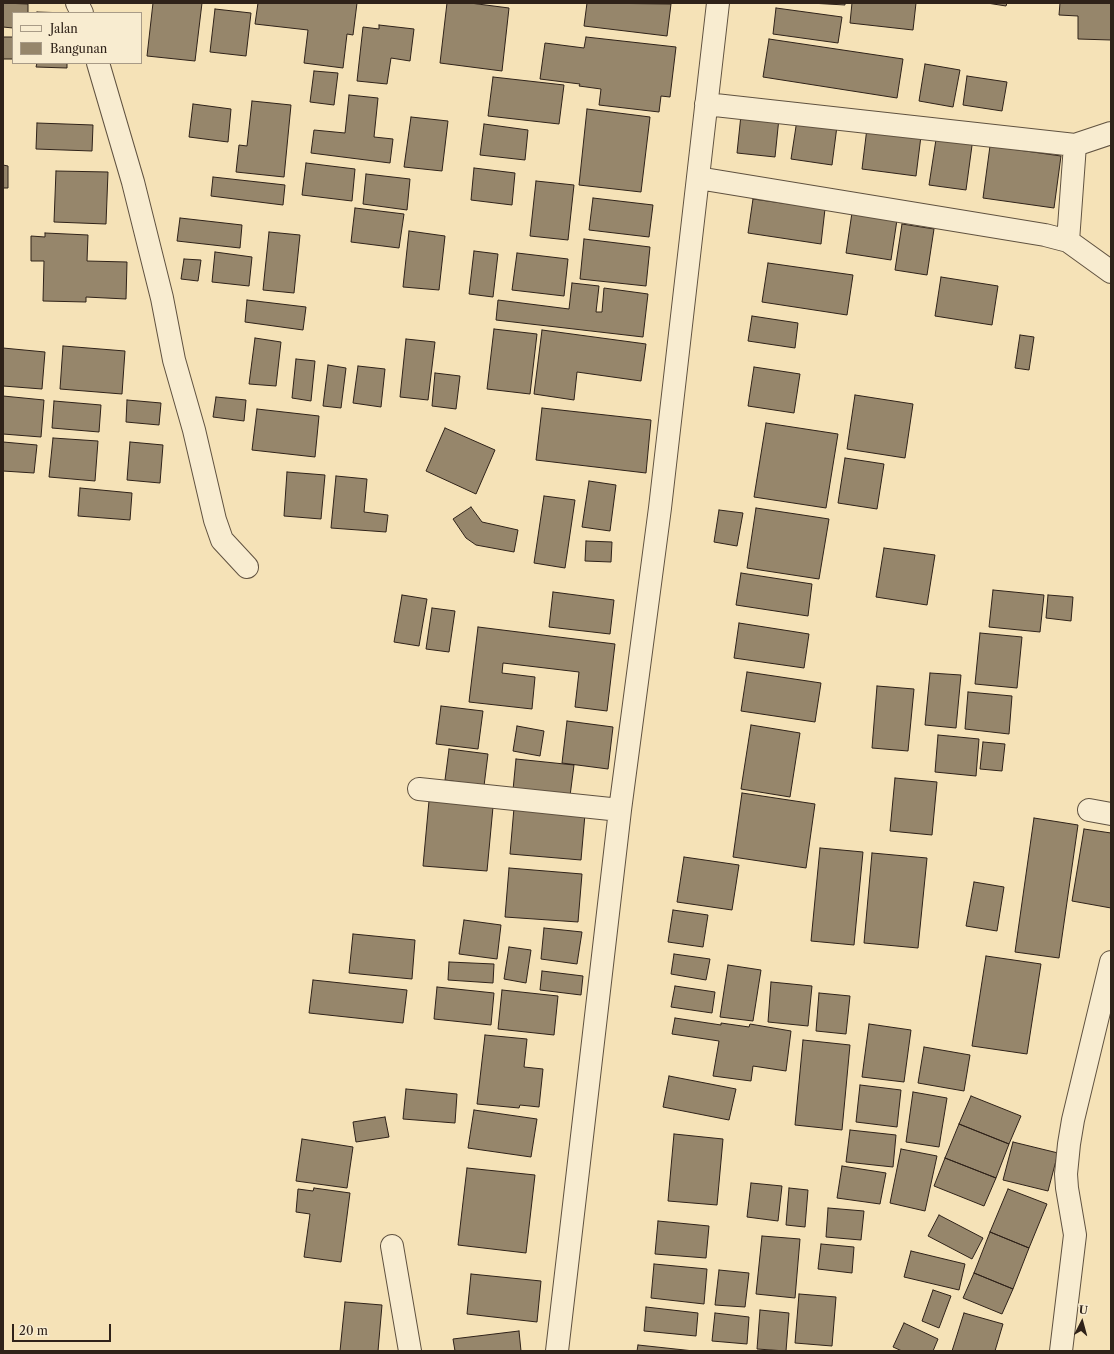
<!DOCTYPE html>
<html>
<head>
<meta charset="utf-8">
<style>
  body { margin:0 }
  #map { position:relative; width:1114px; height:1354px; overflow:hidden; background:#f5e2b7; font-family:"Libre Caslon Text",serif }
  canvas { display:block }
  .frame { position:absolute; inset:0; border:4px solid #2f2219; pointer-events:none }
  .legend { position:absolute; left:12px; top:12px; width:130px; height:52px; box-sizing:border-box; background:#f8ecd0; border:1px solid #a89b87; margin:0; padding:5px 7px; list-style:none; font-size:12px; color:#2f2219 }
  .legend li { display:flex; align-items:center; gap:8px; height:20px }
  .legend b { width:20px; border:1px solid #a89b87 }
  .north { position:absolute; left:1062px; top:1302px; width:40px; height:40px; -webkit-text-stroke:3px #f8ecd0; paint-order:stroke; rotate:6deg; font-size:11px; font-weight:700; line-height:16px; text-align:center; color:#2f2219 }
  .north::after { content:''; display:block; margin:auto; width:14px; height:18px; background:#2f2219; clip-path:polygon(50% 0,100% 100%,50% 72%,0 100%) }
  .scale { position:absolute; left:12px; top:1324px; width:99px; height:18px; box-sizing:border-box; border:2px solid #2f2219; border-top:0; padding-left:5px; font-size:12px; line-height:14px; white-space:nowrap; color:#2f2219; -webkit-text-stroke:3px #f8ecd0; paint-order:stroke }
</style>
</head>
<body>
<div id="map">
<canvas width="1114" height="1354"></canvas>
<div class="frame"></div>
<ul class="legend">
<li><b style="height:5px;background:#f8ecd0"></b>Jalan</li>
<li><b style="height:11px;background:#96866b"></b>Bangunan</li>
</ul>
<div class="north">U</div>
<div class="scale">20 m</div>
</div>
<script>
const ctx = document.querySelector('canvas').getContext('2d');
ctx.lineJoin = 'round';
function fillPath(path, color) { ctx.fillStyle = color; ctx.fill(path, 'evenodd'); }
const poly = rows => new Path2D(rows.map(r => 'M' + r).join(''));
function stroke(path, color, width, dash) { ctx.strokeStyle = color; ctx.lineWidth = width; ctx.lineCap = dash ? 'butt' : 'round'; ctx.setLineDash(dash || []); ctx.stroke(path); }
const building = poly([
  [3,3,28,4,28,13,13,13,13,28,3,27,3,3],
  [153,3,202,3,195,61,147,56,153,3],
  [258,3,357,3,353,35,347,34,343,68,304,63,308,30,255,24,258,3],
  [447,3,470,3,509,8,502,71,440,63,447,3],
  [587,3,671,4,667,36,584,26,587,3],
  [810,3,845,3,845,5,810,3],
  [852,3,916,3,913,30,850,23,852,3],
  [987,3,1007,3,1006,6,987,3],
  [1060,3,1111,3,1111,40,1078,39,1078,16,1059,15,1060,3],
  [776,8,842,17,838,43,773,34,776,8],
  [215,9,251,13,246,56,210,52,215,9],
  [37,12,68,13,37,13,37,12],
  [379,25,414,29,410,61,391,58,387,84,357,81,363,27,379,29,379,25],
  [3,37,13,37,13,59,3,59,3,37],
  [586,37,676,47,670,97,661,96,659,112,599,105,601,89,579,86,580,84,540,79,545,43,584,48,586,37],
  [769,39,903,59,897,98,763,77,769,39],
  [37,63,67,63,67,68,36,67,37,63],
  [925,64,960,70,953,107,919,101,925,64],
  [314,71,338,73,334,105,310,102,314,71],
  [967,76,1007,82,1002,111,963,105,967,76],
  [493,77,564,85,559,124,488,116,493,77],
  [349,95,378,98,374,137,393,139,390,163,311,153,314,130,345,133,349,95],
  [252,101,291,105,284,177,236,172,239,145,247,146,252,101],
  [193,104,231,109,228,142,189,137,193,104],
  [587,109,650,117,641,192,579,185,587,109],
  [741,115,779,118,775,157,737,153,741,115],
  [411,117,448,121,442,171,404,167,411,117],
  [797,120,837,126,832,165,791,159,797,120],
  [37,123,93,125,92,151,36,149,37,123],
  [484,124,528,130,525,160,480,155,484,124],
  [867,128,921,136,916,176,862,169,867,128],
  [937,133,973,138,966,190,929,185,937,133],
  [990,146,1061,156,1054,208,983,198,990,146],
  [306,163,355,169,352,201,302,195,306,163],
  [3,165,8,166,8,188,3,188,3,165],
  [474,168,515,173,512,205,471,200,474,168],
  [56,171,108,172,106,224,54,222,56,171],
  [366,174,410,179,407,210,363,204,366,174],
  [213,177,285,185,283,205,211,196,213,177],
  [536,181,574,185,568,240,530,236,536,181],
  [593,198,653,205,649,237,589,230,593,198],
  [753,199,825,209,821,244,748,233,753,199],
  [853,206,898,213,891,260,846,253,853,206],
  [355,208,404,214,399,248,351,242,355,208],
  [180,218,242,225,240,248,177,241,180,218],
  [902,224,934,229,927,275,895,270,902,224],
  [409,231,445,236,439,290,403,287,409,231],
  [269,232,300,235,294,293,263,290,269,232],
  [45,233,88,235,87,261,127,262,126,299,86,297,86,302,43,301,44,261,31,261,31,236,45,237,45,233],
  [584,239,650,247,646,286,580,279,584,239],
  [474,251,498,254,493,297,469,294,474,251],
  [215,252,252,257,249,286,212,282,215,252],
  [517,253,568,259,564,296,512,290,517,253],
  [184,259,201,260,198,281,181,279,184,259],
  [768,263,853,275,847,315,762,302,768,263],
  [941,277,998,286,992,325,935,316,941,277],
  [572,283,599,286,596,312,602,312,604,288,648,294,643,337,496,320,498,300,569,309,572,283],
  [247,300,306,307,303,330,245,322,247,300],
  [752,316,798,323,795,348,748,341,752,316],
  [494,329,537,334,530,394,487,389,494,329],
  [542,330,646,344,641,381,577,372,574,400,534,394,542,330],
  [1020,335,1034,337,1029,370,1015,368,1020,335],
  [255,338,281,342,276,386,249,384,255,338],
  [406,339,435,342,428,400,400,397,406,339],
  [63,346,125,351,122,394,60,389,63,346],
  [3,348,45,352,42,389,3,386,3,348],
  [296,359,315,361,311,401,292,398,296,359],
  [328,365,346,368,341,408,323,406,328,365],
  [358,366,385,369,381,407,353,403,358,366],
  [754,367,800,374,794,413,748,406,754,367],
  [435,373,460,376,456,409,432,406,435,373],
  [855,395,913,404,905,458,847,449,855,395],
  [3,396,44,400,41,437,3,434,3,396],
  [216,397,246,400,244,421,213,417,216,397],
  [127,400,161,403,159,425,126,422,127,400],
  [54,401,101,405,99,432,52,428,54,401],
  [542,408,651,420,646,473,536,460,542,408],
  [257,409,319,416,315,457,252,450,257,409],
  [766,423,838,434,826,508,754,497,766,423],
  [445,428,495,450,476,494,426,471,445,428],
  [53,438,98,441,95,481,49,477,53,438],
  [3,442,37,445,34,473,3,471,3,442],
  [130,442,163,445,160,483,127,480,130,442],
  [845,458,884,464,877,509,838,503,845,458],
  [287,472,325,475,321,519,284,516,287,472],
  [336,476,367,479,364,512,388,515,386,532,331,528,336,476],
  [589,481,616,485,610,531,582,527,589,481],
  [80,488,132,493,130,520,78,516,80,488],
  [544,496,575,500,565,568,534,563,544,496],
  [471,507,482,522,518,530,514,552,476,545,466,538,453,519,471,507],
  [756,508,829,519,819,579,747,568,756,508],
  [719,510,743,513,737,546,714,542,719,510],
  [586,541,612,542,611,562,585,561,586,541],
  [884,548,935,555,927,605,876,597,884,548],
  [741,573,812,584,808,616,736,605,741,573],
  [993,590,1044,595,1040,632,989,627,993,590],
  [553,592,614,600,610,634,549,627,553,592],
  [402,595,427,599,419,646,394,642,402,595],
  [1048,595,1073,597,1071,621,1046,618,1048,595],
  [432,608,455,611,449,652,426,649,432,608],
  [739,623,809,634,804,668,734,658,739,623],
  [478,627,615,644,607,711,575,707,579,672,503,663,502,673,535,677,532,709,469,702,478,627],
  [980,633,1022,637,1017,688,975,684,980,633],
  [747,672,821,683,815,722,741,711,747,672],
  [930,673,961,675,956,728,925,725,930,673],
  [877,686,914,689,908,751,872,748,877,686],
  [968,692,1012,696,1009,734,965,729,968,692],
  [441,706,483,711,478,749,436,744,441,706],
  [567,721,613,727,608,769,562,763,567,721],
  [751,725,800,733,790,797,741,789,751,725],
  [517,726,544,731,540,756,513,751,517,726],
  [938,735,979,739,976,776,935,772,938,735],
  [983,742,1005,744,1002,771,980,769,983,742],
  [449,749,488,754,484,786,445,780,449,749],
  [516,759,574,765,570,796,513,790,516,759],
  [895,778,937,782,932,835,890,831,895,778],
  [742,793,815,804,806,868,733,857,742,793],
  [429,801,493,807,487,871,423,866,429,801],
  [514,808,585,814,581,860,510,854,514,808],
  [1034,818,1078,825,1059,958,1015,952,1034,818],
  [1084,829,1111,833,1111,908,1072,901,1084,829],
  [820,848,863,852,854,945,811,941,820,848],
  [872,853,927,858,918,948,864,943,872,853],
  [684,857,739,865,732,910,677,902,684,857],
  [509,868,582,874,578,922,505,917,509,868],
  [974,882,1004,887,997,931,966,926,974,882],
  [673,910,708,915,703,947,668,942,673,910],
  [464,920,501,925,497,959,459,954,464,920],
  [544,928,582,932,577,964,541,959,544,928],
  [353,934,415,940,412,979,349,973,353,934],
  [509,947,531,950,526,983,504,979,509,947],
  [674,954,710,959,706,980,671,974,674,954],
  [986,956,1041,964,1027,1054,972,1046,986,956],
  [449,962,494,964,493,983,448,980,449,962],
  [728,965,761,970,753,1021,720,1017,728,965],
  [542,971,583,976,581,995,540,990,542,971],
  [313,980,407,990,403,1023,309,1013,313,980],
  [771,982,812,986,808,1026,768,1022,771,982],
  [675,986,715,992,712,1013,671,1007,675,986],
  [437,987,494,993,491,1025,434,1019,437,987],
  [502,990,558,996,554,1035,498,1029,502,990],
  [819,993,850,996,846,1034,816,1031,819,993],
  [675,1018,721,1025,721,1023,749,1027,750,1024,791,1031,786,1071,753,1066,751,1081,713,1076,719,1041,672,1034,675,1018],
  [869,1024,911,1030,904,1082,862,1077,869,1024],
  [485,1035,527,1039,524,1067,543,1069,539,1107,520,1105,519,1108,477,1104,485,1035],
  [803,1040,850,1045,842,1130,795,1125,803,1040],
  [924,1047,970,1055,964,1091,918,1083,924,1047],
  [669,1076,736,1089,729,1120,663,1107,669,1076],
  [860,1085,901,1090,897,1127,856,1122,860,1085],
  [406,1089,457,1094,455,1123,403,1119,406,1089],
  [913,1092,947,1098,939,1147,906,1142,913,1092],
  [971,1096,1021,1116,1009,1144,959,1124,971,1096],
  [474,1110,537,1119,531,1157,468,1148,474,1110],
  [385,1117,389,1137,356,1142,353,1122,385,1117],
  [959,1124,1009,1144,996,1178,945,1158,959,1124],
  [850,1130,896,1135,893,1167,846,1162,850,1130],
  [674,1134,723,1139,717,1205,668,1201,674,1134],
  [302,1139,353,1147,347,1188,296,1181,302,1139],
  [1013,1142,1058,1153,1048,1191,1003,1180,1013,1142],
  [901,1149,937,1156,925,1211,890,1203,901,1149],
  [945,1158,996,1178,984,1206,934,1186,945,1158],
  [842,1166,886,1173,880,1204,837,1198,842,1166],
  [467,1168,535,1175,526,1253,458,1245,467,1168],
  [751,1183,782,1186,778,1221,747,1217,751,1183],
  [314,1188,350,1193,341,1262,304,1257,310,1214,296,1212,298,1189,313,1191,314,1188],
  [789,1188,808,1190,805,1227,786,1225,789,1188],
  [1008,1189,1047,1204,1029,1248,990,1232,1008,1189],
  [828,1208,864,1211,861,1240,826,1237,828,1208],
  [939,1215,983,1238,972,1259,928,1236,939,1215],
  [658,1221,709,1226,706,1258,655,1254,658,1221],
  [990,1232,1029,1248,1013,1289,974,1273,990,1232],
  [762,1236,800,1239,795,1298,756,1294,762,1236],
  [821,1244,854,1247,852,1273,818,1269,821,1244],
  [911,1251,965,1264,959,1290,904,1277,911,1251],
  [654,1264,707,1269,704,1304,651,1298,654,1264],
  [719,1270,749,1273,745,1307,715,1305,719,1270],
  [974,1273,1013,1289,1002,1314,963,1298,974,1273],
  [471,1274,541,1281,537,1322,467,1314,471,1274],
  [933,1290,951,1296,939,1328,922,1321,933,1290],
  [799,1294,836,1297,832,1346,795,1343,799,1294],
  [345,1302,382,1305,378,1351,340,1351,345,1302],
  [646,1307,698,1313,696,1336,644,1331,646,1307],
  [760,1310,789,1313,786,1351,757,1349,760,1310],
  [715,1313,749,1317,747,1344,712,1341,715,1313],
  [964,1313,1003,1324,995,1351,952,1351,964,1313],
  [904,1323,938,1339,933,1351,902,1351,893,1347,904,1323],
  [519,1331,521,1351,455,1351,453,1339,519,1331],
  [638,1345,694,1351,637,1351,638,1345]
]);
fillPath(building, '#96866b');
stroke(building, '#2f2219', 1);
const minor = poly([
  [77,3,82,13],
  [98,63,133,182,162,298,174,360,194,430,215,520,222,540,247,567],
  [706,104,1075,145],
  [698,178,1045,235,1068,241,1111,272],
  [1068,241,1075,145,1111,133],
  [419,789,620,810],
  [1089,810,1111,814],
  [392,1246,410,1351],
  [557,1351,620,810,660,508,718,3],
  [1061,1351,1075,1235,1067,1188,1066,1174,1069,1144,1073,1120,1111,962]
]);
stroke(minor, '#605240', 24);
stroke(minor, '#f8ecd0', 22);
</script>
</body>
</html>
